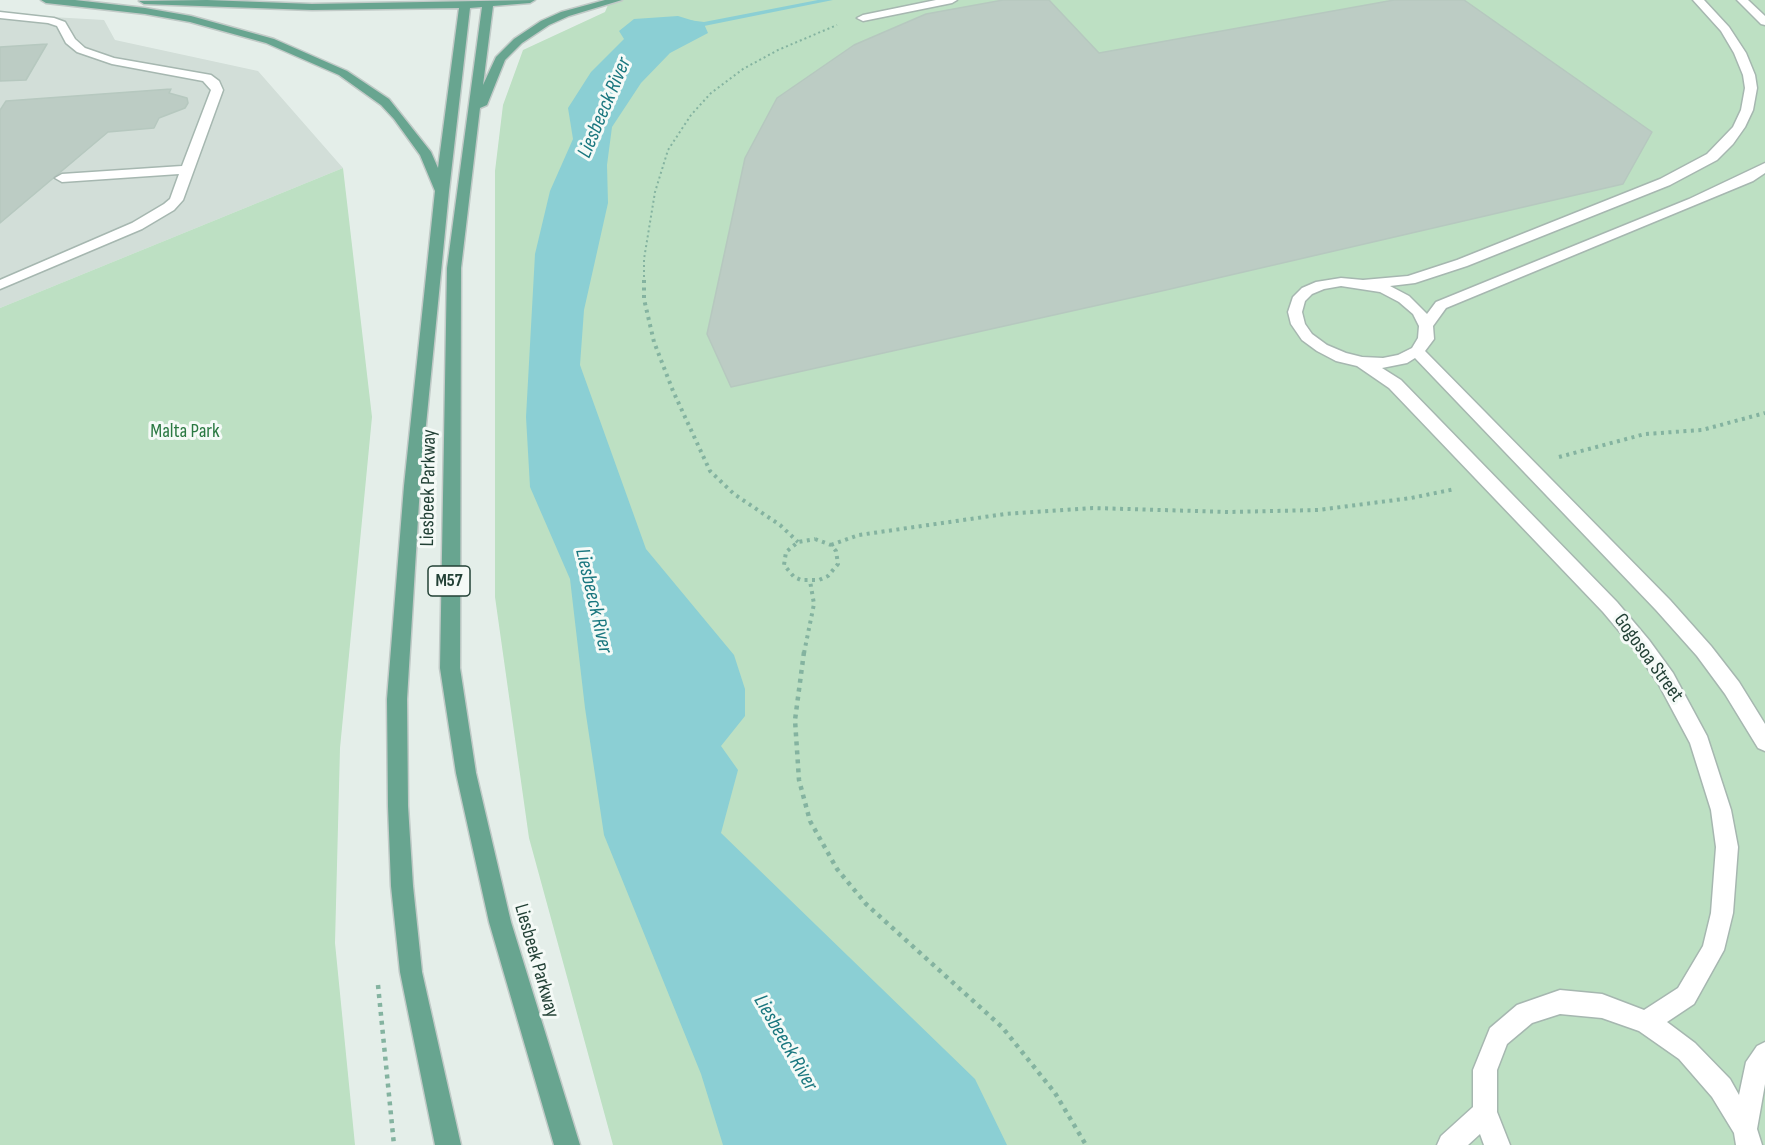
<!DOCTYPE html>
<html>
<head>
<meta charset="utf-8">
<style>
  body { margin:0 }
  canvas { display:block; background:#e4eee9 }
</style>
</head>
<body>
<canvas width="1765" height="1145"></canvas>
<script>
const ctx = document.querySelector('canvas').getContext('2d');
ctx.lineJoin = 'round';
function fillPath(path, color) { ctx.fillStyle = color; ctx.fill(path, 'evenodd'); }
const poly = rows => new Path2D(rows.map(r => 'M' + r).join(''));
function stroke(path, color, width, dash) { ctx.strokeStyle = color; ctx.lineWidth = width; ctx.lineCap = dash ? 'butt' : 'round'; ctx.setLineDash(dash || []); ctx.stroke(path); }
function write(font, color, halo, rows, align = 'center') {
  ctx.font = font + ' "Sofia Sans Condensed",sans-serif'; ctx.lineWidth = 6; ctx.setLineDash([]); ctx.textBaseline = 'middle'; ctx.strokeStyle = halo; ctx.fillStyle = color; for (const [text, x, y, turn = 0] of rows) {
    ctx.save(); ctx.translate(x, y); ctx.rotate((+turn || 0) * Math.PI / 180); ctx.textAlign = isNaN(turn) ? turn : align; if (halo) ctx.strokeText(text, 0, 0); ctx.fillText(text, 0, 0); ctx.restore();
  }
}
fillPath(poly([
  [0,14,104,20,115,40,258,71,343,168,0,308]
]), '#d2ded8');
fillPath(poly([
  [610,0,1765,0,1765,1145,613,1145,529,838,495,597,495,171,503,105,523,50,605,12],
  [343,168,372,417,340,748,335,943,355,1145,0,1145,0,308]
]), '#bde0c3');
fillPath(poly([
  [678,16,704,24,708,33,670,53,641,83,612,127,607,165,608,203,584,310,580,365,646,549,734,655,745,689,745,716,721,746,738,770,721,833,975,1079,1007,1145,723,1145,701,1074,604,835,585,708,570,579,530,487,526,417,535,254,550,191,573,139,568,108,591,72,624,39,619,31,634,19]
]), '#8bcfd4');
fillPath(poly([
  [818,0,833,0,704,26,684,22,688,20,704,22,818,0]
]), '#8bcfd4');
const building = poly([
  [1003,0,1049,0,1099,53,1394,0,1464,0,1652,132,1623,184,1166,290,731,387,707,334,745,158,777,98,854,45,926,14,1003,0],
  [47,44,26,80,0,81,0,47,47,44],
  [171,89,169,93,187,98,188,103,185,108,159,118,154,128,108,132,0,223,0,110,6,101,171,89]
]);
fillPath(building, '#bcccc4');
stroke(building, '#b6c8bf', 1.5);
const minor = poly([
  [936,0,957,0,952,3,863,21,857,18,863,15,936,0],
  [1693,0,1704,0,1729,27,1746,53,1755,75,1757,88,1753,110,1745,127,1733,144,1717,160,1670,185,1467,266,1415,283,1390,286,1409,296,1427,314,1436,302,1689,199,1765,163,1765,173,1753,181,1446,308,1433,326,1434,339,1425,351,1670,600,1711,646,1739,682,1765,724,1765,751,1758,748,1725,694,1697,656,1656,610,1415,358,1407,363,1382,368,1401,380,1617,602,1649,640,1673,673,1707,736,1731,810,1738,847,1733,913,1724,950,1694,1004,1667,1022,1695,1043,1730,1079,1739,1095,1746,1062,1757,1046,1765,1042,1765,1084,1757,1129,1762,1145,1736,1145,1734,1133,1712,1097,1679,1059,1639,1031,1602,1018,1560,1014,1532,1023,1507,1044,1497,1070,1497,1112,1510,1145,1484,1145,1480,1134,1468,1145,1437,1145,1441,1136,1473,1107,1473,1070,1490,1028,1517,1005,1560,990,1602,994,1644,1010,1678,988,1703,946,1711,913,1716,847,1711,810,1690,743,1659,685,1635,650,1603,612,1389,388,1357,366,1336,361,1317,351,1302,340,1291,324,1288,312,1293,297,1302,288,1316,282,1341,278,1363,280,1408,276,1457,260,1660,179,1707,154,1733,127,1741,110,1745,88,1743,75,1734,53,1721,31,1693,0],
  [1341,286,1380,292,1399,302,1413,314,1419,326,1418,338,1412,348,1398,355,1383,358,1362,357,1346,353,1327,345,1312,334,1305,324,1302,312,1305,301,1312,294,1324,289,1341,286],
  [1737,0,1748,0,1765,16,1765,25,1761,24,1737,0],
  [0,12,54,18,65,22,75,39,85,48,114,58,211,75,219,81,223,90,183,200,174,210,142,229,0,289,0,280,132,223,164,204,170,199,179,174,62,182,55,178,62,174,182,166,211,90,203,81,112,64,77,52,66,43,57,26,48,23,0,18,0,12]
]);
const major = poly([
  [41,0,75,0,145,8,191,16,274,39,347,71,389,99,431,152,438,168,459,8,312,10,144,4,139,1,207,0,312,4,535,0,530,3,493,6,483,85,496,57,514,39,541,21,561,12,605,0,622,0,569,16,549,25,522,43,505,60,487,105,480,108,461,268,460,668,476,773,511,922,580,1145,554,1145,489,922,456,773,440,668,447,268,482,7,470,8,449,191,420,486,407,699,408,806,413,886,422,972,461,1145,435,1145,400,972,391,886,388,806,387,699,404,486,435,191,420,155,394,119,381,105,339,75,266,43,190,22,145,14,46,3,41,0]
]);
stroke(minor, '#a6b7b0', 3);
stroke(major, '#c1cac7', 3);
stroke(poly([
  [644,282,644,259,655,192,668,150,691,115,711,93,743,69,778,50,837,25]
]), '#84b3a0', 2, [2, 3]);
stroke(poly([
  [644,280,644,299,654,342,673,391,710,471,734,494,780,525,798,542],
  [1559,457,1645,434,1702,430,1765,413],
  [815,539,831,545,836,551,838,564,828,576,819,580,801,580,794,577,784,565,786,552,798,542,815,539],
  [831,545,859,535,1005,514,1093,508,1229,512,1318,510,1411,498,1455,489],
  [804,653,814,604,810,581]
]), '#84b3a0', 4, [3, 4.5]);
stroke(poly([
  [804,652,795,720,799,780,810,821,837,869,866,904,1002,1027,1055,1093,1086,1145],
  [378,985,394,1145]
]), '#84b3a0', 4.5, [4, 5]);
fillPath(minor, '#fff');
fillPath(major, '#68a590');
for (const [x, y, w] of [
  [449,581,42]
]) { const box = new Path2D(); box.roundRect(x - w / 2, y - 15, w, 30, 4.5); ctx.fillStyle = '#f5faf7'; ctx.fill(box); stroke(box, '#234136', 1.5); }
write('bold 18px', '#234136', null, [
  ["M57",449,581]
]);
write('20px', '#2b7942', '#f5faf7', [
  ["Malta Park",185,432]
]);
write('20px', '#234136', '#f5faf7', [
  ["Liesbeek Parkway",429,488,-89],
  ["Gogosoa Street",1648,658,54],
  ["Liesbeek Parkway",536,961,74]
]);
write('italic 21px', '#1a777f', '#f5faf7', [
  ["Liesbeeck River",605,108,-67],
  ["Liesbeeck River",593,601,77],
  ["Liesbeeck River",785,1043,60]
]);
</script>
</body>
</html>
